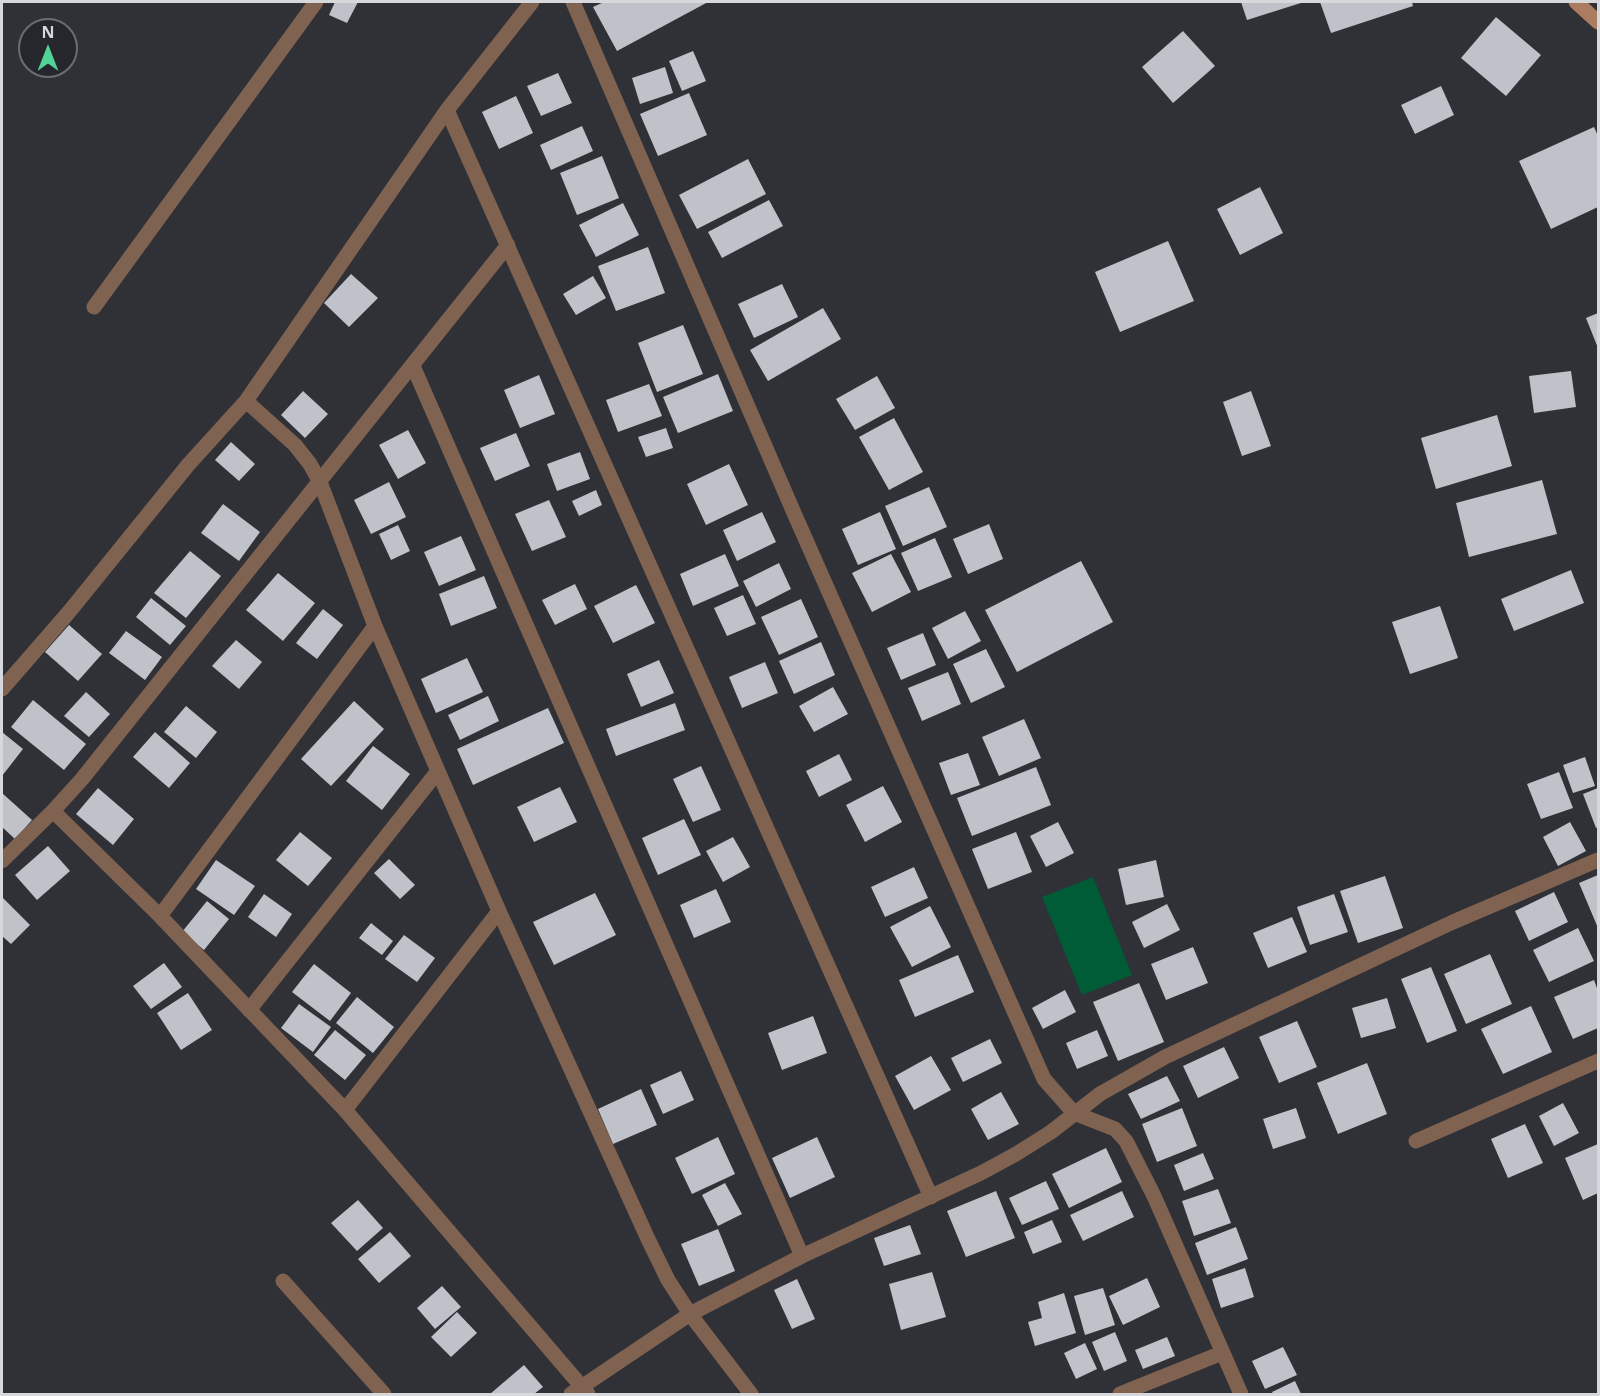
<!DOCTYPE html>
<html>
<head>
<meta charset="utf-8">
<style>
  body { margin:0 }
  #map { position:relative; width:1600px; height:1396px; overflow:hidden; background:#303137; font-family:"Noto Sans",sans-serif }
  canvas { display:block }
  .frame { position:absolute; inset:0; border:3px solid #d7d8dc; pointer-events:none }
  .north { position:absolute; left:18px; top:18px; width:60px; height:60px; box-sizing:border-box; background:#26272d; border:2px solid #6d6e73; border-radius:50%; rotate:0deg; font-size:16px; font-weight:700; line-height:24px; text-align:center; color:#d7d8dc }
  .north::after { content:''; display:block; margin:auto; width:21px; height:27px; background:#51d397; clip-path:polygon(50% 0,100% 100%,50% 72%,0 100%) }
</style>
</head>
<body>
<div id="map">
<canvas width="1600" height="1396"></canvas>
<div class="frame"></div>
<div class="north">N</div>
</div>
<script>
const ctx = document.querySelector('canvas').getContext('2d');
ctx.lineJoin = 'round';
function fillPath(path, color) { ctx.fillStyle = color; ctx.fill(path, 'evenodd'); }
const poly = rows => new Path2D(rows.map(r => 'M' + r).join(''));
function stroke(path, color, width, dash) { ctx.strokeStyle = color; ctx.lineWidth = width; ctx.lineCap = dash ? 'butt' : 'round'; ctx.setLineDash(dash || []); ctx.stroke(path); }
fillPath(poly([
  [1093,877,1132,975,1082,995,1042,897]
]), '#005b37');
fillPath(poly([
  [335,2,358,2,347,23,329,15],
  [604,2,708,2,617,51,593,7],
  [1241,2,1304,2,1247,20],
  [1320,2,1412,2,1413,6,1331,33],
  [1496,17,1541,55,1506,96,1461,58],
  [1183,31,1215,66,1173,103,1142,67],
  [693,51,706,81,682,91,669,61],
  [665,67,673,93,640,104,632,78],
  [558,73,572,103,541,116,527,86],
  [1441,86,1454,115,1415,134,1401,105],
  [689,93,707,135,658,156,640,114],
  [516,96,533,133,499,149,482,112],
  [582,126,593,151,551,170,540,145],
  [1594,127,1598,136,1598,207,1551,229,1519,161],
  [602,156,619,198,577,215,560,173],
  [748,159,766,194,697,229,679,195],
  [1260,187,1283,233,1240,255,1217,209],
  [769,200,783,226,722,258,708,232],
  [623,203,639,235,596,257,579,225],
  [1168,241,1194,301,1120,332,1095,272],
  [648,247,665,293,616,311,598,266],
  [351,274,378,298,349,327,324,303],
  [593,276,606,298,576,315,563,294],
  [782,284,798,317,754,338,738,304],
  [823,308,841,339,768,381,750,350],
  [1598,313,1598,348,1586,318],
  [683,325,703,374,657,392,638,343],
  [1571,371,1576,407,1534,413,1529,376],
  [718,374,733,411,678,433,663,397],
  [539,375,555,414,520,428,504,390],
  [877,376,895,408,855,430,836,399],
  [649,384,662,416,618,432,606,400],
  [303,391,328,414,305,438,281,415],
  [1251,391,1271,446,1242,456,1223,402],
  [1497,415,1512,466,1436,489,1421,438],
  [894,418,923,472,889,490,859,437],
  [666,428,673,448,646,457,638,437],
  [408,430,426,463,398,479,379,445],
  [516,433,530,466,495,481,480,448],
  [231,442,255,464,239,481,215,460],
  [580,452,590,479,557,491,547,464],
  [729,464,748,505,706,525,687,484],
  [1542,480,1557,534,1469,557,1456,503],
  [389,482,406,517,371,534,354,500],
  [929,487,947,527,903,546,885,506],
  [596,490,602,505,579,516,572,501],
  [549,500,566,537,532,551,515,514],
  [223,504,260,532,239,561,201,533],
  [762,512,776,542,737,561,723,530],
  [880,512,896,549,858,565,842,529],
  [989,524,1003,559,968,574,953,539],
  [398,525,410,551,391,560,379,534],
  [461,536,476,570,439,586,424,552],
  [935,538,952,577,918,591,901,553],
  [190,551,221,576,186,618,154,593],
  [725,554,739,586,693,606,680,574],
  [891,554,911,592,872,612,852,573],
  [1081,561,1113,622,1017,672,985,610],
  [779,563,791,589,756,607,743,581],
  [1571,570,1584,603,1514,631,1501,599],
  [278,573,315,603,283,641,246,610],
  [484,576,497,608,451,626,439,594],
  [575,584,587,609,555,625,542,600],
  [636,585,655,623,613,643,594,606],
  [743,595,756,624,727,636,714,608],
  [151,598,186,626,170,645,136,617],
  [801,599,818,637,779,655,761,617],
  [1440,606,1458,658,1410,674,1392,622],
  [323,609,343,625,317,659,296,643],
  [965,611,981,641,948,659,932,628],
  [69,625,102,654,78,681,45,652],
  [126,631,162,657,145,680,109,653],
  [923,633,936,665,901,680,887,648],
  [236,640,262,662,239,689,212,666],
  [821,642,835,675,794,694,779,661],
  [986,649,1005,687,971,703,953,664],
  [467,658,483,692,436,713,421,679],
  [659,660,674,693,641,707,627,674],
  [765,662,778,693,742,708,729,677],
  [948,672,961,704,922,721,908,688],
  [833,687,848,714,814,732,799,706],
  [86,692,110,714,89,737,64,716],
  [488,696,499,721,460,740,448,715],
  [33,700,86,744,64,770,11,727],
  [354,701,384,729,331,786,301,759],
  [675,703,685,730,616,756,606,729],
  [186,706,217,732,196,758,164,732],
  [548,708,564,743,473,785,457,749],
  [1024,719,1041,758,999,776,982,737],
  [2,732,23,749,2,776],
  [155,732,190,763,169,788,133,757],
  [373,746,410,774,382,810,346,781],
  [968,753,980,785,951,795,939,763],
  [839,754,852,780,819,797,806,771],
  [1585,757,1595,786,1573,793,1563,765],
  [701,766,721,810,693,822,673,779],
  [1036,767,1051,805,972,836,957,798],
  [1559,772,1573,808,1541,819,1527,784],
  [883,786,902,822,865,842,846,805],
  [560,787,577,822,534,842,517,807],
  [98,788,134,819,113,845,76,814],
  [1598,788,1598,827,1596,828,1583,794],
  [2,793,32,820,15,839,2,827],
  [684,819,701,855,658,875,642,838],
  [1058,822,1074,853,1046,867,1030,836],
  [1570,822,1586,851,1558,866,1543,837],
  [300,832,332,858,308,886,276,860],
  [1016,832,1032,872,988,889,972,849],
  [733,837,750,867,723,882,706,851],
  [48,846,70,871,37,900,15,875],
  [389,859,415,885,400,899,374,873],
  [216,860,255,886,234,915,196,889],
  [1156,860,1164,897,1126,905,1118,869],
  [914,867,928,898,885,917,871,887],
  [1598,875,1598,928,1579,883],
  [1385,876,1403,928,1358,943,1340,891],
  [716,889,731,922,694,938,680,905],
  [1554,892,1568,922,1529,941,1515,911],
  [595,893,616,935,554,965,533,922],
  [264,894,292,914,276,937,248,917],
  [1334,894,1348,932,1310,945,1297,907],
  [2,897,30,925,11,944,2,936],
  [207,901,229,919,204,950,182,932],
  [1167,904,1180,930,1144,948,1132,922],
  [930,906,951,947,912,967,890,927],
  [1292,917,1307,952,1268,968,1253,933],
  [371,923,393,941,382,955,359,938],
  [1578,928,1594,961,1549,982,1533,950],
  [404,935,435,958,417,982,385,959],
  [1193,947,1208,983,1166,1000,1151,964],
  [1490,954,1512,1004,1466,1024,1444,974],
  [958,955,974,992,915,1017,899,980],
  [164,963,182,987,151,1009,133,986],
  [314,964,351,993,330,1021,292,992],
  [1431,967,1457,1031,1427,1043,1401,979],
  [1594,980,1598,991,1598,1028,1573,1039,1554,997],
  [1139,983,1164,1042,1118,1061,1093,1002],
  [1065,990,1076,1012,1043,1029,1032,1008],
  [188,993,212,1030,181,1050,157,1013],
  [357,997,394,1027,373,1053,336,1023],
  [1387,998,1396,1028,1361,1038,1352,1008],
  [299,1004,331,1027,313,1052,281,1028],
  [1531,1006,1552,1052,1503,1074,1481,1029],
  [813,1016,827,1053,782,1070,768,1033],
  [1297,1021,1317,1067,1279,1083,1259,1037],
  [335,1030,366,1055,345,1080,314,1055],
  [1097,1030,1108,1056,1077,1069,1066,1043],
  [990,1039,1002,1063,963,1082,951,1058],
  [1224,1047,1239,1078,1198,1098,1183,1066],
  [931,1056,951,1090,914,1110,895,1076],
  [1367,1063,1387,1114,1338,1134,1317,1083],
  [681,1071,694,1100,663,1114,650,1085],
  [1167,1076,1180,1101,1141,1119,1128,1094],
  [641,1089,657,1125,613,1144,598,1109],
  [1001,1092,1019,1124,988,1140,971,1109],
  [1563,1103,1579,1133,1554,1146,1539,1116],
  [1182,1108,1197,1146,1157,1162,1142,1124],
  [1296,1108,1306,1138,1273,1149,1263,1119],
  [1525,1124,1543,1163,1508,1178,1491,1139],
  [718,1137,735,1174,692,1194,675,1158],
  [817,1137,835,1177,790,1198,772,1158],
  [1598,1144,1598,1193,1583,1200,1565,1158],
  [1106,1148,1122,1182,1069,1208,1052,1174],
  [1203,1153,1214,1179,1184,1191,1174,1165],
  [1046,1181,1059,1209,1022,1225,1009,1198],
  [725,1183,742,1214,718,1226,702,1195],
  [1218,1189,1231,1223,1194,1236,1182,1201],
  [996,1191,1015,1238,966,1257,947,1211],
  [1122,1191,1134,1217,1083,1241,1070,1215],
  [358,1200,383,1228,357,1251,331,1223],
  [1052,1220,1062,1242,1033,1254,1024,1232],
  [910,1225,921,1254,884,1266,874,1238],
  [1236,1227,1248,1259,1207,1275,1195,1243],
  [718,1229,735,1271,699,1286,681,1244],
  [390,1232,411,1256,379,1283,358,1259],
  [1245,1268,1254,1297,1221,1308,1212,1279],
  [932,1272,946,1317,901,1330,889,1284],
  [1147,1278,1160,1307,1123,1325,1109,1296],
  [797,1279,815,1319,792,1329,774,1290],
  [442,1286,461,1307,435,1329,417,1308],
  [1103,1288,1115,1325,1085,1335,1074,1296],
  [1064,1293,1076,1333,1035,1346,1028,1322,1042,1318,1038,1302],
  [457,1312,477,1333,451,1357,431,1337],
  [1115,1332,1127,1361,1104,1371,1092,1342],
  [1167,1337,1175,1356,1143,1369,1135,1350],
  [1085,1343,1097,1369,1076,1379,1064,1353],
  [1283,1347,1297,1375,1265,1389,1252,1361],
  [524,1365,543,1387,534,1394,490,1394],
  [1295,1381,1301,1394,1273,1394,1272,1392]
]), '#c0c2ca');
stroke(poly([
  [573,2,794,513,1044,1079,1074,1113,1115,1129,1126,1141,1154,1196,1241,1394],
  [447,110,931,1197],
  [94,307,316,2],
  [413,366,802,1256],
  [246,401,295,445,310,464,320,482,375,626,438,771,499,911,648,1239,668,1280,690,1314,751,1394],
  [2,689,69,612,188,465,246,401,447,110,532,2],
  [53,811,160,916,345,1110,588,1394],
  [2,861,53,811,82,779,508,245],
  [160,916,375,626],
  [249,1010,438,771],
  [345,1110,499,911],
  [1416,1141,1598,1061],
  [283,1281,384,1394],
  [571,1394,690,1314,802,1256,981,1173,1016,1154,1051,1132,1100,1094,1165,1057,1453,922,1598,860],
  [1120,1394,1222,1353]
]), '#806251', 15);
stroke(poly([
  [1576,2,1598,22]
]), '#ac7c61', 15);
</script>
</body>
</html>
